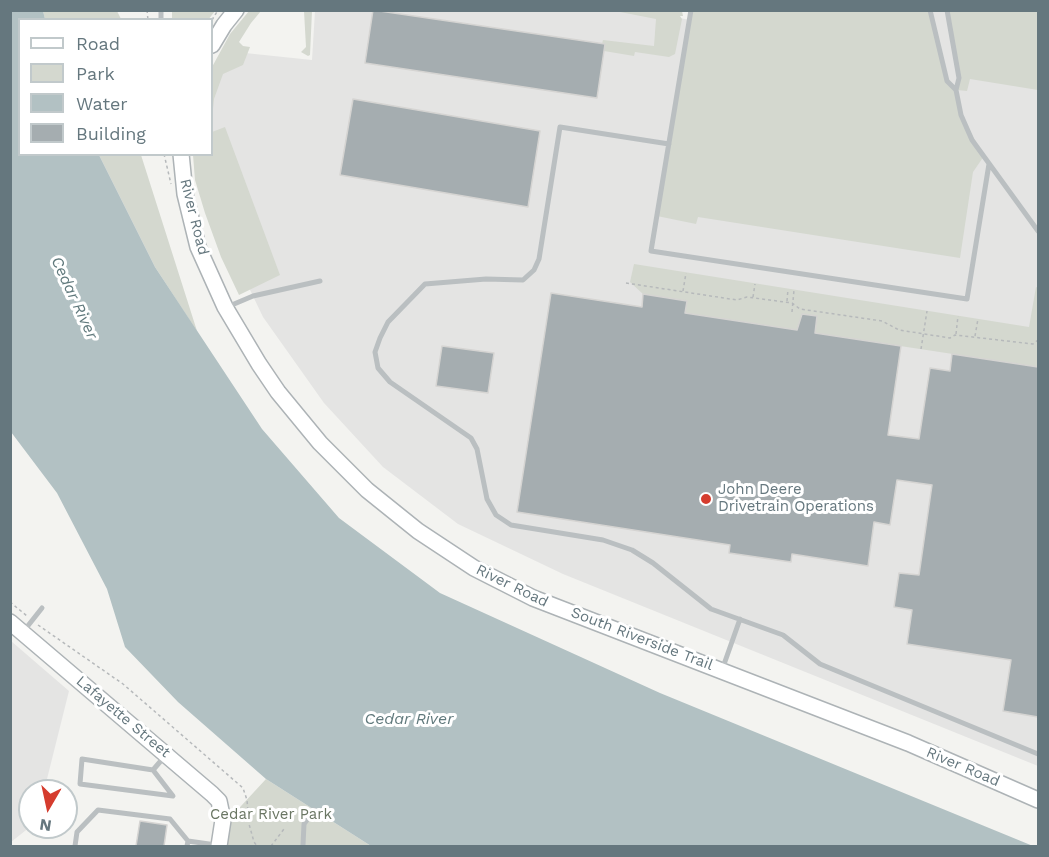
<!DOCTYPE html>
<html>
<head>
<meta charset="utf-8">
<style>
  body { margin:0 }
  #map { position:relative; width:1049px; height:857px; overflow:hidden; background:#f3f3f0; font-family:"Work Sans",sans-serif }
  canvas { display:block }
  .frame { position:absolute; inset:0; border:12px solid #65777e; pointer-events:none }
  .legend { position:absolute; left:18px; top:18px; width:195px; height:138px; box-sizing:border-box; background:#fff; border:2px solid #c1c9cb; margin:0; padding:8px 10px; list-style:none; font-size:18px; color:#65777e }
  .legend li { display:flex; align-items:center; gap:12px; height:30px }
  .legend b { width:30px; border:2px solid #c1c9cb }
  .north { position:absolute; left:18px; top:779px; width:60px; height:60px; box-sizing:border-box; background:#fff; border:2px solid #c1c9cb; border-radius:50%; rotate:189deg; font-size:16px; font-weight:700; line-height:24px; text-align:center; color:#65777e }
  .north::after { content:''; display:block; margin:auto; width:21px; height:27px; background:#d53c2e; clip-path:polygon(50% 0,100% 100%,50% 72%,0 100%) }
</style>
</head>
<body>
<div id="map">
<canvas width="1049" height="857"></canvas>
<div class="frame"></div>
<ul class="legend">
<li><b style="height:8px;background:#fff"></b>Road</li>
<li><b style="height:16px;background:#d4d8cf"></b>Park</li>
<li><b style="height:16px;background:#b2c1c3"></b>Water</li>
<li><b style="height:16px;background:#a5adb0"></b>Building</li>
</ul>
<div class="north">N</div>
</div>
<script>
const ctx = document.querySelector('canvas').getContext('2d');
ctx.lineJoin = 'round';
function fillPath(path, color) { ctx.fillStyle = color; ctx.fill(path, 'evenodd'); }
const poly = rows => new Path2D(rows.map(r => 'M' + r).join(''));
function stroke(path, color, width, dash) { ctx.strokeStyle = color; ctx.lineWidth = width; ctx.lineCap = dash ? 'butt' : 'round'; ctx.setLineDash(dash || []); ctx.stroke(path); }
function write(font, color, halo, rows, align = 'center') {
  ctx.font = font + ' "Work Sans",sans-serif'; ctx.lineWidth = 6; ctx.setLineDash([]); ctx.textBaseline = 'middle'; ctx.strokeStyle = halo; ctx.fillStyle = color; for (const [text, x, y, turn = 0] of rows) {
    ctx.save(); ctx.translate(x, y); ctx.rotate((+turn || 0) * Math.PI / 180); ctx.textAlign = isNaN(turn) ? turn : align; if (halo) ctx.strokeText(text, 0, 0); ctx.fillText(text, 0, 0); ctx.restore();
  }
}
fillPath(poly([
  [639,10,705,23,871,10,1038,11,1038,766,563,574,458,524,383,467,324,403,263,317,229,246,212,154,212,87,226,51,312,60,315,11],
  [11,641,69,691,44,791,30,791,30,827,11,842]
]), '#e4e4e3');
fillPath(poly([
  [43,11,117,11,121,19,45,19],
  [172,11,172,10,215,11,208,20,172,19],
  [249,11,261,11,251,23,239,42,243,46,250,47,243,65,223,74,214,99,212,119,212,67,230,34],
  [304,11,312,11,310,55,308,56,301,52,306,47],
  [615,11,682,11,683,16,680,16,682,19,675,54,669,57,635,52,634,56,604,51,605,45,602,44,603,40,654,46,656,19],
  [691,11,930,11,947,81,956,89,959,78,947,11,1038,11,1038,90,970,79,967,91,957,90,961,115,984,156,973,172,960,258,698,217,696,224,657,216],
  [225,127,280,275,239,295,221,257,205,213,195,180,193,155,212,154,212,132],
  [99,155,141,155,197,331,155,267],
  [634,264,1029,327,1036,287,1038,288,1038,367,815,333,817,316,803,314,797,330,685,313,687,301,643,294,630,282],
  [266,779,371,846,225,846,229,819]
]), '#d4d8cf');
fillPath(poly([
  [11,11,43,11,45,19,20,20,20,154,99,155,155,267,262,429,339,518,440,593,660,693,1033,846,371,846,266,779,178,702,125,647,107,589,57,493,11,432]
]), '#b2c1c3');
const building = poly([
  [373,10,605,44,597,98,365,63,373,10],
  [353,99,540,131,528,207,340,175,353,99],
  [551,293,642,307,643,294,687,301,685,313,797,330,802,314,817,316,815,333,901,346,888,435,919,439,930,368,950,371,952,354,1038,367,1038,717,1003,711,1011,660,907,644,912,610,894,607,899,573,919,575,932,485,897,480,890,525,874,522,868,566,792,554,791,562,729,553,730,545,517,512,551,293],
  [442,346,494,353,488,393,436,386,442,346],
  [140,821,167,825,164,846,136,846,140,821]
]);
fillPath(building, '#a5adb0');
stroke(building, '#d5d4d2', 1.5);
const secondary = poly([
  [212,45,224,25,236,10],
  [181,154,185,194,198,247,225,307,259,364,278,392,320,443,367,490,418,531,474,568,533,598,908,743,1038,800],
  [10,622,212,794,219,801,223,820,219,846]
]);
stroke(secondary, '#adb3b6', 18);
stroke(poly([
  [147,10,148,20],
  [212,20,218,10],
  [164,154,171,184],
  [626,283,737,300,747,297,792,303,800,309,882,321,899,330,950,338,955,335,1033,344,1038,340],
  [683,291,686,273],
  [753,297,755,284],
  [787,301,788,289],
  [792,312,794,290],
  [956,334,958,316],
  [975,336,978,319],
  [921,349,927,311],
  [10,602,27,616],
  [38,625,123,684,243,788,247,800,249,824,254,842,257,846],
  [271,846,284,829]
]), '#b6b9bb', 1.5, [3, 3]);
stroke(poly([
  [691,10,651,251,967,299,989,164],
  [930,10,947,81,956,90],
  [947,10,959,78,956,90,961,115,972,140,1038,231],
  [161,20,161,10],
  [669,144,560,127,539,259,534,270,523,280,486,279,425,284,388,322,380,338,375,352,378,368,390,382,471,438,477,449,487,499,496,515,511,525,603,540,632,550,653,563,711,609,783,635,820,664,1038,754],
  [227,307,253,296,320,281],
  [23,632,42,608],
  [722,670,740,619],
  [153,770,173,796,80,784,82,759,153,770,165,756],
  [303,845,304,824,314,810],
  [75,846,77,832,98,810,170,819,188,841],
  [187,846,188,841,216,845]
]), '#babfc1', 5);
stroke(secondary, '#fff', 15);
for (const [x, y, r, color] of [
  [706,499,6,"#d53c2e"]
]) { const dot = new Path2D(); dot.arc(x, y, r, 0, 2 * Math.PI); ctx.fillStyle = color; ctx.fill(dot); stroke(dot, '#fff', 2); }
write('15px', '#65777e', '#fff', [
  ["River Road",194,217,76],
  ["River Road",512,586,26],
  ["South Riverside Trail",642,639,21],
  ["Lafayette Street",123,717,40],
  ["River Road",963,767,23]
]);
write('15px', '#65777e', '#fff', [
  ["John Deere",718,490],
  ["Drivetrain Operations",718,507]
], 'left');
write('15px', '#6a7663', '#fff', [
  ["Cedar River Park",271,815]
]);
write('italic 16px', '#60797c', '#fff', [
  ["Cedar River",74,298,65],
  ["Cedar River",409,719]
]);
</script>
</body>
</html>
